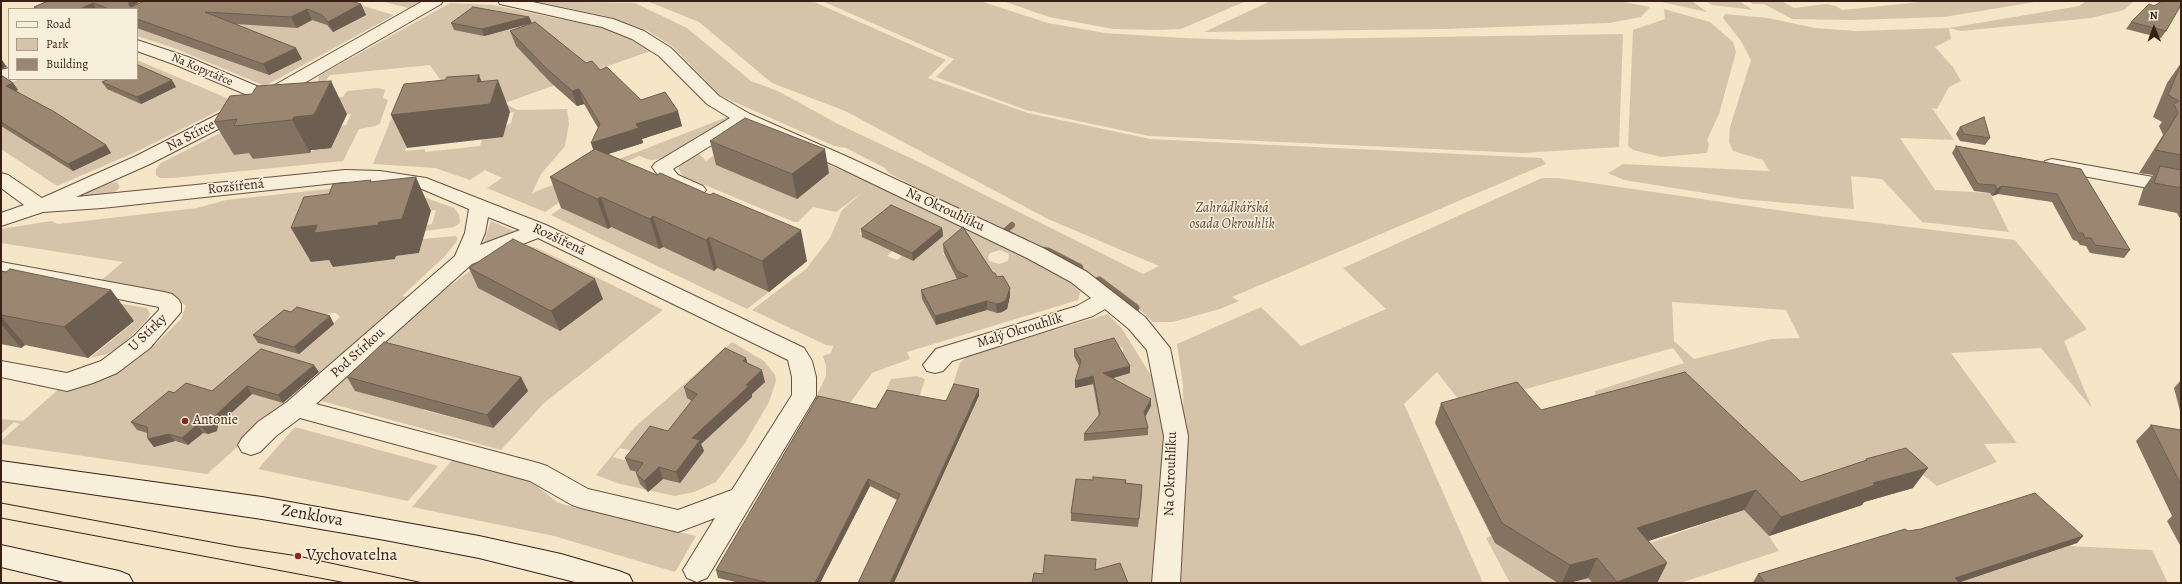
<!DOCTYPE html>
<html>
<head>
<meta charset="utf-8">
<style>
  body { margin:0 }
  #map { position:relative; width:2182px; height:584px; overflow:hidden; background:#f5e6c8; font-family:Alegreya,serif }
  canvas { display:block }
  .frame { position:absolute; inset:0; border:2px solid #3a1f15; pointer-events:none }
  .legend { position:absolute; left:8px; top:8px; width:130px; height:72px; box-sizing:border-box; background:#f8efdb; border:1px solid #ac9c8c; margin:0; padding:5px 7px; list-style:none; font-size:12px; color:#3a1f15 }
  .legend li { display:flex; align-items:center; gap:8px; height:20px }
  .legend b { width:20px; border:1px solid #ac9c8c }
  .north { position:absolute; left:2134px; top:8px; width:40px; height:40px; -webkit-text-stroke:3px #f8efdb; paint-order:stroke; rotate:359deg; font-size:11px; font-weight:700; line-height:16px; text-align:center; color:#3a1f15 }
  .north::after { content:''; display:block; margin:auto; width:14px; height:18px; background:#3a1f15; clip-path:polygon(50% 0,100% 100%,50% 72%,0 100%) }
</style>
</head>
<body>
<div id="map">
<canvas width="2182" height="584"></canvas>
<div class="frame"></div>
<ul class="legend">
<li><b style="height:5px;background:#f8efdb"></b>Road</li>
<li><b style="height:11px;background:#d5c4aa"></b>Park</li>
<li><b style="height:11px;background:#9b8672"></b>Building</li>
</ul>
<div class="north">N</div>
</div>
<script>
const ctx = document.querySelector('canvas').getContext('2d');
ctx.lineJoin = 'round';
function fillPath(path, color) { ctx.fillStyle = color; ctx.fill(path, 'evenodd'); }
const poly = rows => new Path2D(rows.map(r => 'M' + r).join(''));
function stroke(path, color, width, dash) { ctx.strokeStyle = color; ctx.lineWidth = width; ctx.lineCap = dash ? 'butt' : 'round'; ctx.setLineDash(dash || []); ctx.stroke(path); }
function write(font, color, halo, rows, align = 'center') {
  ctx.font = font + ' Alegreya,serif'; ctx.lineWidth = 3; ctx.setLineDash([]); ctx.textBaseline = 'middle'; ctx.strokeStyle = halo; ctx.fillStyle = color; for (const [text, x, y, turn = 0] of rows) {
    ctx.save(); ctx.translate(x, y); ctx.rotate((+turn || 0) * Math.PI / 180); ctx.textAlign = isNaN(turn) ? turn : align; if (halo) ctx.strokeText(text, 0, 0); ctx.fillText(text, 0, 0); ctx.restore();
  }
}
fillPath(poly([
  [346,1,394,15,265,86,174,48,137,36,137,21],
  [381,1,424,1,412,9],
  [534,1,635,3,687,28,751,81,778,91,838,124,923,164,1143,274,1159,266,1048,219,845,111,772,83,699,22,647,1,812,1,946,60,928,78,1028,113,1150,139,1541,158,1546,164,1232,297,1239,301,1220,309,1173,322,1153,322,1138,308,1063,257,1006,232,922,191,889,173,885,168,846,148,834,146,721,96,672,46,648,31,610,17],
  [822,1,980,1,1048,23,1105,33,1184,38,1239,40,1623,34,1619,147,1522,153,1149,136,1026,110,936,77,954,59],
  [1003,1,1246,1,1181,29,1157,30,1113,29,1049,17],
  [1271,1,1619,1,1650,7,1641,17,1609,23,1445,29,1204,32],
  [1657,1,1692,1,1707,12],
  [1706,1,1739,1,1753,10,1712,5],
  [1748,1,1781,1,1794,8,1826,4,1836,6,1842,10,1930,1,2041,1,1944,17,1852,20,1792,19,1764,4,1753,4],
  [2086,1,2134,1,2124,10,2091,18,1961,31,1949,28,1951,39,1935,47,1953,67,1961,81,1949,87,1937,109,1932,108,1954,140,1900,138,1935,190,1990,193,2009,232,1922,222,1882,179,1851,176,1854,209,1742,199,1624,180,1608,173,1623,164,1769,171,1763,160,1733,151,1729,142,1730,127,1751,60,1741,41,1723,18,1725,14,1768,18,1815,28,1856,31,1949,28,2079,6],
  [450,3,493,5,613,30,653,50,505,103,517,110,567,109,569,124,565,146,541,174,532,193,727,117,729,119,663,159,650,160,639,156,607,170,545,212,487,188,502,178,485,170,470,180,435,168,373,164,396,107,441,81,430,65,330,75,325,82,318,81,319,76],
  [514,112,511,123,482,140,480,146,425,152,425,149,405,151,414,128],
  [1664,9,1710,22,1733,42,1736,52,1719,114,1707,140,1709,144,1707,153,1661,157,1633,150,1628,146,1633,30,1665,19],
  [137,60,236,102,136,152,57,186,1,149,1,88,19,79,137,79],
  [378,88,385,90,383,98,388,100,380,123,376,126,359,129,343,161,173,178,160,178,156,175,156,169,161,163,259,113,317,100,343,97,347,91],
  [351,114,346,125,342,126,310,153,253,159,256,153,306,118],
  [744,129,874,184,871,186,878,184,1054,269,1081,290,1078,300,907,352,910,359,872,373,845,410,813,403,826,376,826,366,823,356,831,353,833,346,826,345,752,310,806,269,830,238,842,210,863,192,836,212,813,207,798,222,794,222,683,176,679,170,679,164,697,151,706,161,740,136],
  [872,224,913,261,902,256,897,260,887,256,893,250,859,234],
  [960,239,954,260,942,254],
  [1000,250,1009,254,1008,261,999,264,989,261,988,257,990,253],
  [963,291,1006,309,997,313,989,309,936,325],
  [1542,178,1558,178,1811,215,2015,240,2087,329,2064,341,2092,408,2041,348,1951,353,2017,443,1984,444,1997,462,1937,486,1919,472,1789,502,1597,412,1595,391,1684,363,1673,348,1472,404,1553,577,1744,510,1769,536,1779,551,1680,583,1510,583,1486,538,1517,527,1459,400,1437,372,1404,404,1483,583,1180,583,1184,467,1183,385,1177,344,1261,307,1301,346,1386,309,1343,268],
  [1672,302,1786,310,1800,338,1772,339,1694,359,1674,341],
  [117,182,120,187,115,192,83,198,85,193,107,184],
  [338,188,415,194,454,208,459,214,460,223,454,227,425,231,427,225,432,224,436,210,387,216,311,262,336,259,395,259,396,256,419,253,423,239,455,236,457,237,457,241,444,257,402,296,408,297,322,373,299,367,231,387,286,404,207,474,1,444,1,441,20,424,14,422,1,434,1,419,23,421,62,386,77,385,123,369,157,343,181,319,186,306,170,294,99,282,123,262,1,243,1,229,51,221,58,224,197,208,226,200],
  [330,313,336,313,340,317,304,349,281,349,258,343],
  [232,412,218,425,218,429,208,434,203,433,188,445,174,441,159,445,156,436,137,430],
  [561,208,608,229,611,227,659,249,663,247,714,270,717,268,769,292,747,309,551,215],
  [491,221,514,231,513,234,483,244],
  [529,246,537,248,663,310,544,403,501,450,318,400,420,308,483,261],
  [460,371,493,428,423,410],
  [1,284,147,308,150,314,147,320,122,345,107,354,90,358,135,321],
  [1108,314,1123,330,1153,379,1163,412,1167,439,1157,583,894,583,979,397,951,390,960,363,967,356],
  [1117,345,1123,348,1123,353,1119,354,1130,373,1085,385,1083,373],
  [732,342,764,361,775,375,776,381,769,402,745,443,716,482,694,492,675,496,620,484,596,475,635,427],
  [620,448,638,453,631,462,613,457],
  [917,376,925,379,918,401,884,395,891,379],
  [295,427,438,466,408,501,258,469],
  [454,458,528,479,557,502,565,505,696,536,675,572,554,536,412,507],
  [2069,546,2152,550,2168,583,1958,583]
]), '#d5c4aa');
stroke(poly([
  [1012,225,1004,232,1013,236],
  [1045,250,1050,253]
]), '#846e5c', 6);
stroke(poly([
  [1048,252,1079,268],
  [1099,281,1135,308]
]), '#846e5c', 9);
const minor = poly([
  [423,1,443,1,441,4,273,101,150,164,76,197,345,170,380,171,426,178,546,225,804,348,812,361,816,377,816,396,707,578,697,582,687,578,683,570,715,518,678,532,581,508,572,505,530,481,300,418,276,436,260,452,251,455,242,452,238,445,242,438,258,422,287,402,455,256,465,233,469,209,422,189,380,183,345,182,102,208,43,212,1,226,1,213,24,205,1,188,1,173,8,175,42,198,136,156,252,97,176,65,137,51,137,40,188,57,266,90,423,1],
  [488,217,520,230,480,245,485,233,488,217],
  [538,238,788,360,792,377,792,395,732,490,678,510,588,489,547,466,538,463,316,404,472,264,538,238],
  [498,1,528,1,613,19,644,31,671,48,719,96,750,114,850,158,1043,248,1087,272,1145,317,1170,348,1188,436,1180,583,1152,583,1164,436,1147,350,1129,329,1105,309,1093,316,952,361,943,371,935,373,927,371,923,365,936,349,1077,306,1091,298,1071,282,1027,258,836,166,744,125,673,169,678,175,703,186,706,190,703,194,696,196,689,194,664,183,652,167,655,163,730,118,707,104,659,56,632,39,602,27,500,4,498,1],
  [9,68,9,79,11,79,1,82,1,70,9,68],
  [2052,159,2181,182,2181,194,2045,169,2042,165,2045,161,2052,159],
  [1,262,164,292,172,294,178,299,181,304,181,312,150,348,117,373,93,383,67,391,1,377,1,361,67,373,101,361,134,336,159,310,159,307,1,276,1,262]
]);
const secondary = poly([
  [1,461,262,497,479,536,561,554,619,571,629,575,633,583,579,583,479,558,385,540,262,519,1,481,1,461],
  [1,545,119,571,129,575,133,583,68,583,1,567,1,545]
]);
stroke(minor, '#695142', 2);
stroke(secondary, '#3a1f15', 2);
fillPath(minor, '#f8efdb');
fillPath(secondary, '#f8efdb');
stroke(poly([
  [1,503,238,547,298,556,423,583],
  [1,518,346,583]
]), '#3a1f15', 1);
fillPath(poly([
  [48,1,141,1,134,5,361,4,366,15,333,32,327,25,312,20,297,28,236,24,302,59,269,75,137,28,137,9,35,9,34,7],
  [2154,6,2166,31,2161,38,2126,29,2131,22],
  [529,17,532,23,484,36,454,30,451,23],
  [510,31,586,63,600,70,641,100,682,126,642,139,643,143,608,154,807,261,769,292,717,268,714,271,663,247,659,249,611,227,608,229,561,208,550,177,593,150,598,128,584,104,577,106,550,82,516,46],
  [2181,63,2181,218,2179,217,2177,213,2138,205,2143,189,2153,175,2139,173,2163,135,2159,126,2162,122,2153,117,2167,83],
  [1,75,13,83,18,90,16,91,106,145,111,153,73,171,1,126],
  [102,82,176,87,141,104,107,89],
  [230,96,347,114,331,148,311,150,310,153,253,159,249,153,234,155,214,122],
  [1960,127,1990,138,1985,145,1960,141,1956,134],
  [710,141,829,173,797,199,716,165],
  [1956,146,2081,169,2130,250,2124,258,2090,253,2086,246,2080,245,2077,241,2073,240,2052,202,1998,194,1992,196,1990,193,1974,191,1952,153],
  [942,228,943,236,913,261,862,237,861,229],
  [943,244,993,273,1010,288,1010,296,1007,309,1002,312,997,313,987,310,936,325,922,299,921,290,957,279,944,253],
  [469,268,603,299,560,331,478,288],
  [1,271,111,290,134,321,88,358,25,345,21,348,1,344],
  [291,312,334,324,299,354,258,343,253,335],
  [1074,349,1130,373,1113,378,1151,406,1145,417,1148,428,1148,435,1084,441,1084,434,1099,416,1093,384,1075,388,1075,381,1079,366,1074,356],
  [746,358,747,363,765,382,752,394,752,397,701,444,704,451,680,483,663,479,648,492,640,484,636,473,637,472,630,470,625,458,668,431,692,401,687,398,684,387],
  [319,372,283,403,252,394,218,425,217,431,208,434,203,433,188,445,175,441,154,447,148,439,147,433,137,430,131,422,174,393,212,391],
  [347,377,521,377,528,391,493,428,355,391],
  [2181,380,2181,415,2174,388],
  [979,396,897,500,870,486,820,583,740,583,718,578,716,570,876,409],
  [1441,403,1541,410,1801,482,1865,461,1866,459,1913,488,1864,502,1862,505,1769,536,1744,510,1648,541,1667,563,1657,583,1593,583,1588,578,1569,583,1558,583,1495,543,1435,423],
  [2151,425,2181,430,2181,547,2167,521,2172,516,2136,441],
  [1093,480,1126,480,1126,483,1142,493,1138,527,1071,521,1071,513],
  [1908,531,2083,536,2077,543,1959,582,1960,583,1754,583,1753,582,1758,574]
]), '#857362');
fillPath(poly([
  [124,1,141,1,133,6,135,9],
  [93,3,96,9,80,9],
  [361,4,366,15,333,32,328,22],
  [307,9,312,20,297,28,291,17],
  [529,17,532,23,484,36,482,29],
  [296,48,302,59,269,75,263,64],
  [1,60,2,60,7,67,1,69],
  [479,75,490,104,498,80,510,112,503,137,407,148,391,115,477,82],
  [172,80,176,87,141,104,137,97],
  [331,81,347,114,331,148,311,150,310,153,292,120,294,117],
  [13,83,18,90,11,93,6,86],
  [579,89,584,104,577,106,572,91],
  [678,111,682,126,642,139,643,143,596,158,591,143,636,124],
  [106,145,111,153,73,171,68,164],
  [825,149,829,173,797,199,792,174],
  [416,177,431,211,419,253,396,256,395,259,333,267,329,260,311,262,291,228,317,225,379,222],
  [2002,186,1998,194,1992,196,1997,189],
  [601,197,611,227,608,229,597,199],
  [653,216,663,247,659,249,650,219],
  [942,228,943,236,913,261,912,253],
  [801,230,807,261,769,292,762,261],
  [709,237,717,268,714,271,706,240],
  [595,279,603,299,560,331,551,311],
  [1010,288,1010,296,1007,309,1002,312,997,313,996,304],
  [111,290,134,321,88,358,64,327],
  [987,301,987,310,936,325,935,316],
  [1,316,25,345,21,348,1,324],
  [330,316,334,324,299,354,294,347],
  [746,358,749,369,743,361],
  [314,365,319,372,283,403,278,395],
  [1130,366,1130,373,1103,381,1103,373],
  [762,370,765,382,752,394,752,397,701,444,704,451,680,483,676,472,692,438],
  [1093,376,1093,384,1075,388,1075,381],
  [521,377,528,391,493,428,487,415],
  [247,386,252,394,218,425,217,431,208,434,202,427],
  [979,389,979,396,894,583,890,583],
  [1151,399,1151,406,1144,419,1144,412],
  [197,425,203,433,188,445,182,438],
  [169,434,175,441,154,447,148,439],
  [659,467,663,479,648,492,644,481],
  [1928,468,1913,488,1864,502,1862,505,1769,536,1781,517,1873,483],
  [868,479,870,486,820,583,815,583],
  [1756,490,1744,510,1627,548,1637,528],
  [2083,536,2077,543,1958,583,1955,578],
  [1597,558,1588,578,1569,583,1562,583,1570,565],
  [1667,563,1657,583,1617,583,1617,582]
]), '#6c5e50');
const building = poly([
  [48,1,129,1,129,5,131,7,144,1,351,1,361,4,328,22,322,15,307,9,291,17,205,12,296,48,263,64,137,19,137,9,109,9,93,3,80,9,39,9,34,7,48,1],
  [2162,1,2181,1,2181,5,2166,31,2131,22,2149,4,2154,6,2162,1],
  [473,7,529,17,482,29,451,23,473,7],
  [535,22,586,63,592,61,600,70,607,67,641,100,665,92,678,111,636,124,639,128,591,143,600,124,579,89,572,91,545,67,510,31,535,22],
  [2181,64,2181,155,2155,150,2178,113,2174,104,2179,101,2168,95,2181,64],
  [138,65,172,80,137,97,102,82,109,79,137,79,137,66,138,65],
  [1,75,13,83,6,86,53,111,106,145,68,164,1,122,1,75],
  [479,75,477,82,498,80,490,104,391,115,404,84,445,80,447,77,479,75],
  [331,81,314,115,294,117,292,120,234,126,237,119,214,122,230,96,252,94,257,86,331,81],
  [1984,117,1990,138,1964,134,1960,127,1984,117],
  [745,118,825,149,792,174,710,141,745,118],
  [1956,146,2081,169,2130,250,2095,245,2091,238,2085,238,2083,233,2078,233,2057,194,2002,186,1997,189,1995,185,1978,184,1956,146],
  [595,149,657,175,660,173,710,195,713,193,801,230,762,261,709,237,706,240,653,216,650,219,601,197,597,199,550,177,595,149],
  [2160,166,2181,170,2181,188,2154,183,2160,166],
  [416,177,402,219,379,222,378,225,314,233,317,225,291,228,304,197,329,194,333,184,371,180,370,182,416,177],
  [891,205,942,228,912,253,861,229,891,205],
  [963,227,993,273,995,273,997,277,1003,276,1010,288,1006,300,1001,303,996,304,987,301,935,316,921,290,968,276,957,271,943,244,963,227],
  [513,239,595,279,551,311,469,268,513,239],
  [10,269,111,290,64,327,1,315,1,271,6,272,10,269],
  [297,307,330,316,294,347,253,335,284,310,291,312,297,307],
  [1114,338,1130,366,1103,373,1151,399,1144,412,1148,428,1084,434,1100,414,1093,376,1075,381,1081,361,1074,349,1114,338],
  [384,342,521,377,487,415,347,377,384,342],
  [725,348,746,358,743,361,762,370,746,385,749,386,692,438,700,440,676,472,659,467,644,481,636,473,643,463,625,458,650,426,668,431,697,394,684,387,725,348],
  [261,349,314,365,278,395,247,386,213,418,212,423,202,427,197,425,182,438,169,434,148,439,147,427,131,422,169,391,174,393,186,383,212,391,261,349],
  [1685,372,1801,482,1867,460,1866,459,1906,448,1928,468,1873,483,1875,485,1781,517,1756,490,1637,528,1667,563,1617,582,1597,558,1570,565,1502,523,1441,403,1517,382,1541,410,1685,372],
  [954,384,979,389,890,583,858,583,900,494,868,479,815,583,769,583,716,570,818,396,876,409,887,390,946,401,954,384],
  [2151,425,2181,430,2181,485,2151,425],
  [1093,477,1126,480,1125,483,1142,485,1139,519,1071,513,1076,479,1093,480,1093,477],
  [2035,493,2083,536,1955,578,1960,583,1765,583,1758,574,1905,529,1908,531,1921,529,2035,493],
  [1045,555,1096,559,1095,570,1120,563,1128,583,1032,583,1034,573,1043,574,1045,555]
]);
fillPath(building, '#9b8672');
stroke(building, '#6c5e50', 1);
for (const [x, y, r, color] of [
  [185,421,4,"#8f2418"],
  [298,556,4,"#8f2418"]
]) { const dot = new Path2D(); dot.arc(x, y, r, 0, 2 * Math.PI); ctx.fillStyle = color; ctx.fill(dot); stroke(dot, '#f8efdb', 1.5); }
write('12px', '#3a1f15', '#f8efdb', [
  ["Na Kopytářce",202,70,23]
]);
write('14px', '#3a1f15', '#f8efdb', [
  ["Na Stírce",191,136,-27],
  ["Rozšířená",236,187,-6],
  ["Na Okrouhlíku",945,210,25],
  ["Rozšířená",559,240,25],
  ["Malý Okrouhlík",1020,331,-17],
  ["U Stírky",148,333,-44],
  ["Pod Stírkou",358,353,-42],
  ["Na Okrouhlíku",1171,474,-88]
]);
write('italic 14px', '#61483a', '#f8efdb', [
  ["Zahrádkářská",1232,209],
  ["osada Okrouhlík",1232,225]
]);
write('14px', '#3a1f15', '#f8efdb', [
  ["Antonie",193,421]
], 'left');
write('17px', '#3a1f15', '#f8efdb', [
  ["Zenklova",312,516,10]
]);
write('17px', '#3a1f15', '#f8efdb', [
  ["Vychovatelna",306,556]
], 'left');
</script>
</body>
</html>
